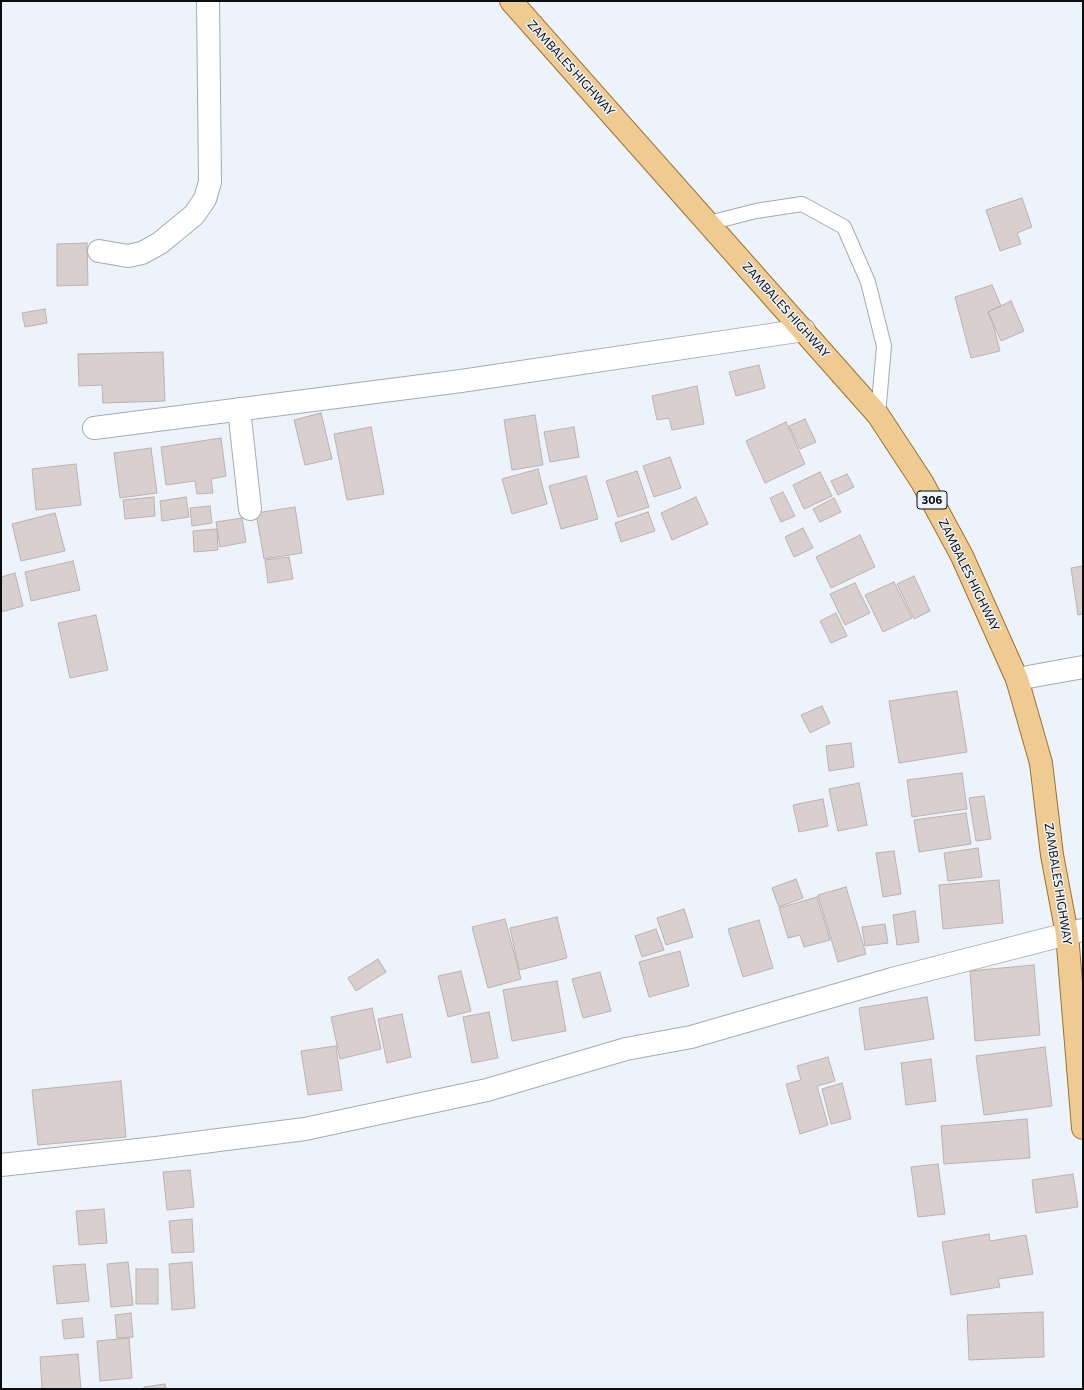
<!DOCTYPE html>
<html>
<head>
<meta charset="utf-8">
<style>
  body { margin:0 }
  #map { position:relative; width:1084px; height:1390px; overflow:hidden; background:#edf3fa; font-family:Commissioner,sans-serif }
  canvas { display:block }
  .frame { position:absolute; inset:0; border:2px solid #0a0c0e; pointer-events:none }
</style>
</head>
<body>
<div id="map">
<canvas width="1084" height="1390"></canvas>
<div class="frame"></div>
</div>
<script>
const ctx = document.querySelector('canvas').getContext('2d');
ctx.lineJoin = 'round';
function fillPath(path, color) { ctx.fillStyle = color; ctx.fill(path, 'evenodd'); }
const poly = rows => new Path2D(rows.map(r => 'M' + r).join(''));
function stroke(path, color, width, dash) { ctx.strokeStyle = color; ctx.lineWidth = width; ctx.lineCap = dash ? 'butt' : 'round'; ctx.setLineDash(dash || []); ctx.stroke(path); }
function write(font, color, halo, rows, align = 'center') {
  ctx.font = font + ' Commissioner,sans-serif'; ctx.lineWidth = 3; ctx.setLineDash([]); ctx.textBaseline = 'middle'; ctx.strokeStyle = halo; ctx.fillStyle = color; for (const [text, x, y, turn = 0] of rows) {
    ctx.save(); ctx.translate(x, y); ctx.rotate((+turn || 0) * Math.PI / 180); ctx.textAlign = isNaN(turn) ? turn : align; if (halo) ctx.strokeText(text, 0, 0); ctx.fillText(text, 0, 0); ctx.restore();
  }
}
const building = poly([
  [1022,198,1032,227,1017,233,1021,244,1000,251,986,210,1022,198],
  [87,243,88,285,57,286,57,244,87,243],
  [992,285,1001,306,988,312,993,324,1000,351,971,358,955,297,992,285],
  [1011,301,1024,331,1001,341,988,312,1011,301],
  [45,309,47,323,25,327,22,313,45,309],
  [163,352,165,401,103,403,102,385,79,386,78,354,163,352],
  [759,365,765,388,736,396,729,372,759,365],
  [697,386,704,424,672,430,669,418,657,420,652,396,697,386],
  [321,413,332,459,305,465,294,420,321,413],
  [535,415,543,465,512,470,504,420,535,415],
  [805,419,816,442,800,449,789,426,805,419],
  [786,422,805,464,765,483,746,441,786,422],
  [371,427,384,494,347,500,334,434,371,427],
  [574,427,579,457,550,462,544,432,574,427],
  [221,438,226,476,211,479,213,493,197,494,195,481,166,485,161,447,221,438],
  [151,448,157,493,120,498,114,453,151,448],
  [670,457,681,488,654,497,643,466,670,457],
  [76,464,81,505,36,510,32,469,76,464],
  [538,469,547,504,512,514,502,479,538,469],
  [637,471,649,507,618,517,606,481,637,471],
  [820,472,832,496,804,509,793,485,820,472],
  [847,474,854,487,838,495,831,481,847,474],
  [586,476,598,519,561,529,549,486,586,476],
  [783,492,795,516,781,522,770,498,783,492],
  [154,497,155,516,125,519,123,500,154,497],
  [186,497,189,517,162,521,160,501,186,497],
  [696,497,708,524,672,540,661,513,696,497],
  [834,498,841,512,820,522,813,509,834,498],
  [210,506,212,523,192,526,190,508,210,506],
  [295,507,302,553,264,559,256,513,295,507],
  [648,512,655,531,621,542,615,523,648,512],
  [55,513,65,551,21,561,12,524,55,513],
  [242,518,246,542,220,547,216,522,242,518],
  [803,528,813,548,794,557,785,537,803,528],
  [217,529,218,550,194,552,193,531,217,529],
  [860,535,875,567,831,588,816,557,860,535],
  [289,557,293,579,268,583,265,560,289,557],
  [73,561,80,590,31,601,25,572,73,561],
  [1083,566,1083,614,1078,615,1071,568,1083,566],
  [15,573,23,606,1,612,1,577,15,573],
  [914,576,930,611,914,619,897,584,914,576],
  [894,582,912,618,883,632,865,595,894,582],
  [855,583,870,613,845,625,830,594,855,583],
  [836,613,847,636,831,643,820,621,836,613],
  [96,615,108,670,70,678,58,623,96,615],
  [957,691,967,752,899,763,889,701,957,691],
  [822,706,830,723,810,733,801,715,822,706],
  [851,743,854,767,829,771,826,746,851,743],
  [962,773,967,809,912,817,907,780,962,773],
  [859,783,867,825,838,831,829,789,859,783],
  [984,796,991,839,976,841,969,798,984,796],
  [823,799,828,826,799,832,793,805,823,799],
  [966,813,971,844,919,852,914,820,966,813],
  [978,848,982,877,948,881,944,853,978,848],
  [894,851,901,894,883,897,876,853,894,851],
  [796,879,803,898,779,907,772,888,796,879],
  [999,880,1003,923,943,929,939,885,999,880],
  [846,887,866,954,838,962,818,895,846,887],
  [817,897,830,940,804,947,800,935,788,938,779,908,817,897],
  [684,909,693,937,666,945,657,918,684,909],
  [915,911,919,942,897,945,893,915,915,911],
  [557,917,567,958,519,970,510,928,557,917],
  [505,919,521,979,488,988,472,927,505,919],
  [759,920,773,968,743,977,728,929,759,920],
  [885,924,888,943,865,946,862,927,885,924],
  [656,929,664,950,642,957,635,936,656,929],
  [680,951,689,986,649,997,639,962,680,951],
  [378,959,386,972,356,991,348,978,378,959],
  [1034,965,1040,1035,975,1041,970,971,1034,965],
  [461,971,471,1011,448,1017,438,976,461,971],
  [600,972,611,1011,583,1018,572,979,600,972],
  [557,981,566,1031,512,1041,503,990,557,981],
  [927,997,934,1039,865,1050,859,1008,927,997],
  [372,1008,381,1049,340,1059,331,1017,372,1008],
  [489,1012,498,1058,472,1063,463,1017,489,1012],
  [402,1014,411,1057,387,1063,378,1019,402,1014],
  [336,1046,342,1090,308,1095,301,1051,336,1046],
  [1045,1047,1052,1106,984,1115,976,1056,1045,1047],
  [828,1057,835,1081,817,1086,828,1125,800,1134,786,1084,801,1080,797,1066,828,1057],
  [931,1059,936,1101,906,1105,901,1063,931,1059],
  [121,1081,126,1137,38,1145,32,1090,121,1081],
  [842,1083,851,1119,831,1124,822,1089,842,1083],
  [1027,1119,1030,1158,944,1164,941,1126,1027,1119],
  [938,1164,945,1214,918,1217,911,1167,938,1164],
  [190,1170,194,1207,167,1210,163,1172,190,1170],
  [1073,1174,1078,1207,1036,1213,1032,1180,1073,1174],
  [104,1209,107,1243,79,1245,76,1211,104,1209],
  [192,1219,194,1252,172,1253,169,1221,192,1219],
  [989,1234,990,1241,1026,1235,1033,1274,998,1279,1000,1287,951,1295,942,1242,989,1234],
  [128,1262,133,1305,111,1307,107,1264,128,1262],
  [192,1262,195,1308,172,1310,169,1264,192,1262],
  [85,1264,89,1301,57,1304,53,1266,85,1264],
  [136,1269,158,1269,158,1304,136,1304,136,1269],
  [1043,1312,1044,1357,969,1360,967,1315,1043,1312],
  [131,1313,133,1337,117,1338,115,1315,131,1313],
  [82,1318,84,1337,64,1339,62,1320,82,1318],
  [129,1338,132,1378,100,1381,97,1341,129,1338],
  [78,1354,81,1389,42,1389,40,1357,78,1354],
  [165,1384,166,1389,144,1389,144,1387,165,1384]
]);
fillPath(building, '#d9cfce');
stroke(building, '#bbb1af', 1);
const lane = poly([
  [709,223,756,211,802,204,844,227,868,282,884,346,878,415]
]);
const street = poly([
  [99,251,128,256,142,253,160,243,194,215,205,199,210,182,208,1],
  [239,409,250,509],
  [94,428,461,381,804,330],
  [1017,679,1083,667],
  [1067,934,1083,930]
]);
const secondary = poly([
  [1,1165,156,1148,305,1129,487,1090,626,1049,691,1037,892,979,1067,934]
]);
const primary = poly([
  [511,1,878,415,922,482,962,556,1017,679,1041,763,1052,855,1067,934,1083,1128]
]);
stroke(lane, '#a5abb1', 16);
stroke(street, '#a5abb1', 24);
stroke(secondary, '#a5abb1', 24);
stroke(primary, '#997233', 24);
stroke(lane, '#fff', 14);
stroke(street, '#fff', 22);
stroke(secondary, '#fff', 22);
stroke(primary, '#f0cb91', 22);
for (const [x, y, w] of [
  [932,500,30]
]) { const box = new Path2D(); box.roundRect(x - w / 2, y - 9, w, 18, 3); ctx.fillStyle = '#edf3fa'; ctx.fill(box); stroke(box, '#0a0c0e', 1); }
write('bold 11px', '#0a0c0e', null, [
  ["306",932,500]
]);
write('12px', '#0a0c0e', '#edf3fa', [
  ["ZAMBALES HIGHWAY",571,68,48],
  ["ZAMBALES HIGHWAY",786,310,48],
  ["ZAMBALES HIGHWAY",969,575,64],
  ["ZAMBALES HIGHWAY",1058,884,81]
]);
</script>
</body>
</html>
